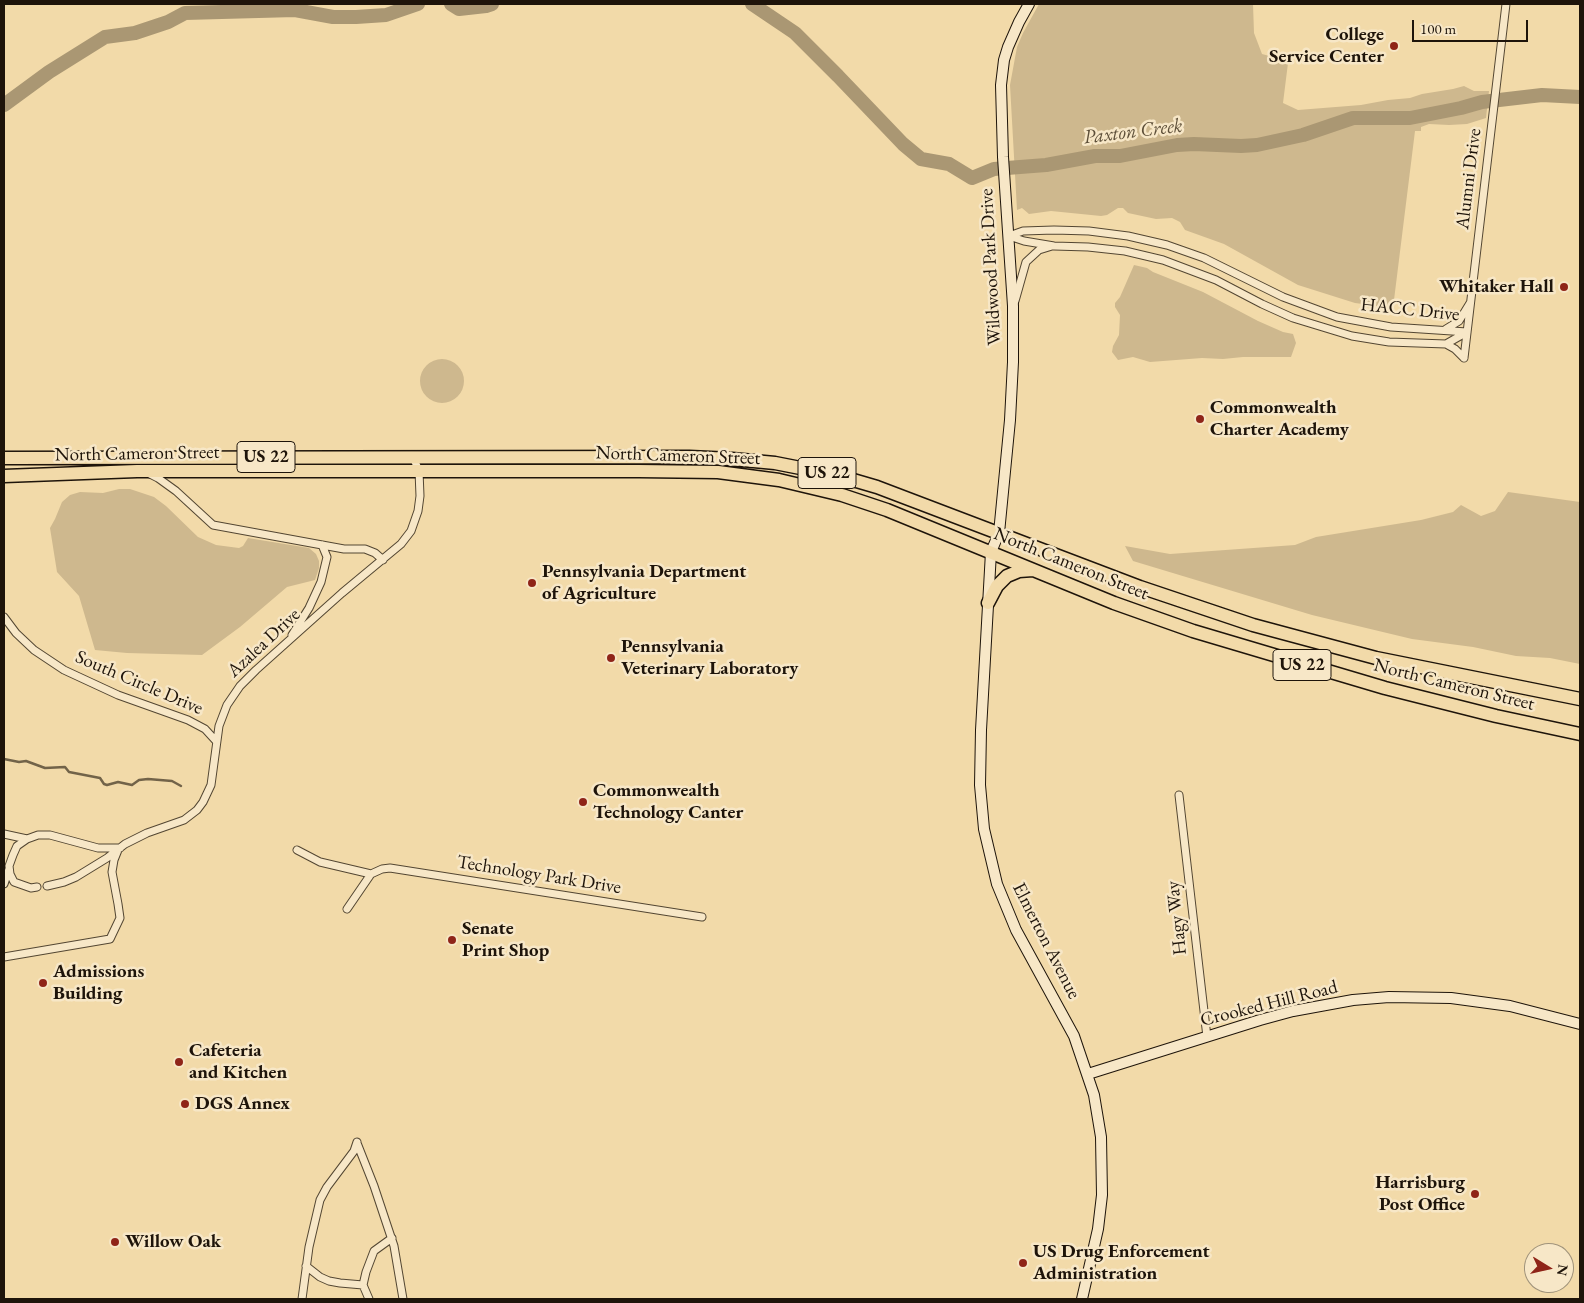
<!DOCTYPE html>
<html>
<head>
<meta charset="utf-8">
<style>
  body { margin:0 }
  #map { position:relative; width:1584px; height:1303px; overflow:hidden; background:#f2daa9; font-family:"EB Garamond",serif }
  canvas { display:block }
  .frame { position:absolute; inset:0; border:5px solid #1e140a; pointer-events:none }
  .north { position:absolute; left:1524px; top:1243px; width:50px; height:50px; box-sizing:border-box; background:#f7e7c7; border:1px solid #a0937b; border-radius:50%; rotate:99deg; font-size:14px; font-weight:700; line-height:20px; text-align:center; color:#1e140a }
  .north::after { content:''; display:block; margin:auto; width:18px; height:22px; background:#8f2418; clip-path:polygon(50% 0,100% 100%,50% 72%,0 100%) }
  .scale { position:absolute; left:1412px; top:20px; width:116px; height:22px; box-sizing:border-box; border:2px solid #1e140a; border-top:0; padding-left:6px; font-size:15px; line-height:18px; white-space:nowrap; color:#1e140a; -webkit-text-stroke:4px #f7e7c7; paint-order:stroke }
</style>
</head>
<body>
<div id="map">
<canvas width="1584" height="1303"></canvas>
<div class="frame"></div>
<div class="north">N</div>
<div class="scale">100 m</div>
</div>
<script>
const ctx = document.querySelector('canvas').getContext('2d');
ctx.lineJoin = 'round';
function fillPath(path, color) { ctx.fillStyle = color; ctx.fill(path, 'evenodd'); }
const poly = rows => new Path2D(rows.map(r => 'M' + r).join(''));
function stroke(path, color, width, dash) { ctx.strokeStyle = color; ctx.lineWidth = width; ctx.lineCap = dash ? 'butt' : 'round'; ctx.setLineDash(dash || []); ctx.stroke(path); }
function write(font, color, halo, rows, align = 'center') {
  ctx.font = font + ' "EB Garamond",serif'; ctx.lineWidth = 5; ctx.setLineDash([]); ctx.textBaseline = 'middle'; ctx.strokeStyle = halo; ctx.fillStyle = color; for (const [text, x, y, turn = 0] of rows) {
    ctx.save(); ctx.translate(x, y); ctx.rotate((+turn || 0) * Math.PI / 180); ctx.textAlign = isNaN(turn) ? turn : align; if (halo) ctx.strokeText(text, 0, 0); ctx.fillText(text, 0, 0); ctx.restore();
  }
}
fillPath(poly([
  [1039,4,1253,4,1254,33,1262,54,1273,57,1289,55,1283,103,1298,110,1361,105,1388,100,1410,98,1422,94,1453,89,1464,86,1474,91,1489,91,1486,118,1467,124,1449,125,1429,124,1421,127,1421,131,1415,131,1393,308,1355,303,1298,285,1224,244,1185,230,1180,222,1172,218,1156,219,1128,213,1123,208,1118,208,1107,215,1101,216,1051,211,1029,214,1022,208,1017,210,1010,85,1017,47,1023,33],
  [1134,265,1147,268,1153,272,1203,292,1258,321,1283,332,1293,334,1296,343,1291,357,1243,357,1223,359,1202,358,1150,362,1133,357,1118,360,1112,352,1113,346,1119,335,1120,315,1115,307,1115,303,1120,297],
  '420 381a22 22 0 1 1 44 0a22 22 0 1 1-44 0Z',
  [119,489,130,489,154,497,166,506,198,537,216,545,239,548,243,546,248,538,309,548,316,554,319,561,319,568,315,580,287,587,240,627,202,655,127,653,95,650,79,596,57,572,50,528,55,519,62,502,70,495,80,492,103,493],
  [1508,492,1580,502,1580,664,1550,658,1516,656,1473,647,1412,639,1312,615,1133,561,1125,546,1170,554,1295,545,1316,537,1421,520,1453,512,1461,505,1481,516,1495,511]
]), '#ceb88e');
stroke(poly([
  [4,759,19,762,26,761,45,768,65,767,69,772,100,778,104,784,107,785,118,782,132,785,139,780,148,779,172,781,181,786]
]), '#726349', 2.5);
stroke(poly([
  [451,4,459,9,486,6,492,4],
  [752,4,795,33,838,76,903,144,921,159,949,164,972,178,994,169,1046,165,1095,156,1120,156,1177,145,1194,144,1241,146,1257,145,1303,135,1353,118,1410,118,1461,108,1482,102,1542,95,1580,97],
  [4,105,49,72,105,37,135,33,168,22,185,13,295,10,333,17,356,17,386,15,418,4]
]), '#aa9773', 14);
const street = poly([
  [1009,236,1024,241,1054,246,1088,247,1125,251,1163,260,1216,280,1262,304,1293,318,1352,336,1389,342,1446,344,1467,332],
  [1009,236,1023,231,1054,230,1089,231,1128,236,1167,245,1204,258,1283,297,1337,317,1391,327,1467,332],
  [1015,301,1026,262,1039,250,1052,246],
  [1446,329,1459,321,1470,303],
  [1446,344,1455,349,1464,358],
  [1464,358,1506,4],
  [150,474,158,478,176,491,213,525,344,549,365,549,375,553,383,560],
  [4,617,16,633,34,650,64,670,118,695,188,720,205,729,216,741],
  [292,635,309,608,321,582,327,557,322,545],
  [1179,795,1207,1037],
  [4,834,27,839,38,835,50,835,98,848,120,848],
  [27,839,17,846,13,855,9,866,10,874,14,882,31,888,37,887],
  [297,850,320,862,371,874],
  [4,884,9,869],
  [47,886,64,882,76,877,107,858,125,844,147,833,184,820,197,810,203,802,211,785,219,726,227,705,240,686,256,670,342,593,401,544,411,531,418,511,420,496,419,471,413,457],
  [347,909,371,874,382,869,390,868,702,917],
  [4,957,110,939,120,918,118,904,112,872,114,860,118,850],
  [357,1143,374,1186,394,1246,403,1299],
  [306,1266,320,1277,329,1281,340,1283,363,1285],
  [302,1299,309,1247,320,1200,327,1187,354,1151,357,1142],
  [369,1299,363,1285,366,1272,374,1251,392,1238]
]);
const secondary = poly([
  [1029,4,1019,22,1008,47,1004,60,1001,85,1003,157,1013,306,1013,362,1010,420,999,533,991,552,981,730,980,785,984,829,997,884,1016,930,1074,1036,1094,1095,1101,1137,1102,1195,1098,1229,1082,1299],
  [1088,1074,1260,1020,1293,1011,1353,1000,1389,997,1451,998,1510,1006,1580,1024]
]);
const highway = poly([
  [4,458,689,457,732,459,775,463,836,475,877,487,1140,587,1253,625,1376,658,1580,699],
  [4,476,137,471,639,471,718,472,779,480,842,495,887,510,1114,603,1193,631,1385,688,1496,716,1580,734],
  [988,603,997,586,1007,576,1019,571,1033,570]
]);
stroke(street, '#534632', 9);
stroke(secondary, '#1e140a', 12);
stroke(highway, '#1e140a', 15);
stroke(street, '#f7e7c7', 7);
stroke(secondary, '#f7e7c7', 10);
stroke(highway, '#f2daa9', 12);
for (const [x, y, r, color] of [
  [1394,46,5,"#8f2418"],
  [1564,287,5,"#8f2418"],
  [1200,419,5,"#8f2418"],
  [532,583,5,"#8f2418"],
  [611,658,5,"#8f2418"],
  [583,802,5,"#8f2418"],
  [452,940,5,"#8f2418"],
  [43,983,5,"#8f2418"],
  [179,1062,5,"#8f2418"],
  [185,1104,5,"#8f2418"],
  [1475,1194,5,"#8f2418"],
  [115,1242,5,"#8f2418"],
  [1023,1263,5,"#8f2418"]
]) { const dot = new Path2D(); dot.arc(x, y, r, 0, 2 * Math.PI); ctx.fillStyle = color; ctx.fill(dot); stroke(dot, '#f7e7c7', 2); }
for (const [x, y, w] of [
  [266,457,58],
  [827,473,58],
  [1302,665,58]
]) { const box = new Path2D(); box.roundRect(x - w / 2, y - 15.5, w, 31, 4); ctx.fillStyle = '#f7e7c7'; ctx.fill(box); stroke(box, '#1e140a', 1); }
write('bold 18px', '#1e140a', null, [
  ["US 22",266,457],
  ["US 22",827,473],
  ["US 22",1302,665]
]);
write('bold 19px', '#1e140a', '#f7e7c7', [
  ["College",1384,35,"right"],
  ["Service Center",1384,57,"right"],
  ["Whitaker Hall",1554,287,"right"],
  ["Commonwealth",1210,408],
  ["Charter Academy",1210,430],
  ["Pennsylvania Department",542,572],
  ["of Agriculture",542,594],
  ["Pennsylvania",621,647],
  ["Veterinary Laboratory",621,669],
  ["Commonwealth",593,791],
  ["Technology Canter",593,813],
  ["Senate",462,929],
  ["Print Shop",462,951],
  ["Admissions",53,972],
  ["Building",53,994],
  ["Cafeteria",189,1051],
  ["and Kitchen",189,1073],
  ["DGS Annex",195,1104],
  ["Harrisburg",1465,1183,"right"],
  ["Post Office",1465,1205,"right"],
  ["Willow Oak",125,1242],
  ["US Drug Enforcement",1033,1252],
  ["Administration",1033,1274]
], 'left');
write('19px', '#1e140a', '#f7e7c7', [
  ["Alumni Drive",1469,179,-83],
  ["Wildwood Park Drive",991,267,-93],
  ["HACC Drive",1410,310,6],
  ["North Cameron Street",137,454,-1],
  ["North Cameron Street",678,456,2],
  ["North Cameron Street",1071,564,22],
  ["Azalea Drive",264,643,-43],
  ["South Circle Drive",139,683,23],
  ["North Cameron Street",1454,685,14],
  ["Technology Park Drive",539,875,9],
  ["Hagy Way",1177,918,-96],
  ["Elmerton Avenue",1046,941,63],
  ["Crooked Hill Road",1269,1004,-14]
]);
write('italic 20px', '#5d4f39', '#f7e7c7', [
  ["Paxton Creek",1133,132,-7]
]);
</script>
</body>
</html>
